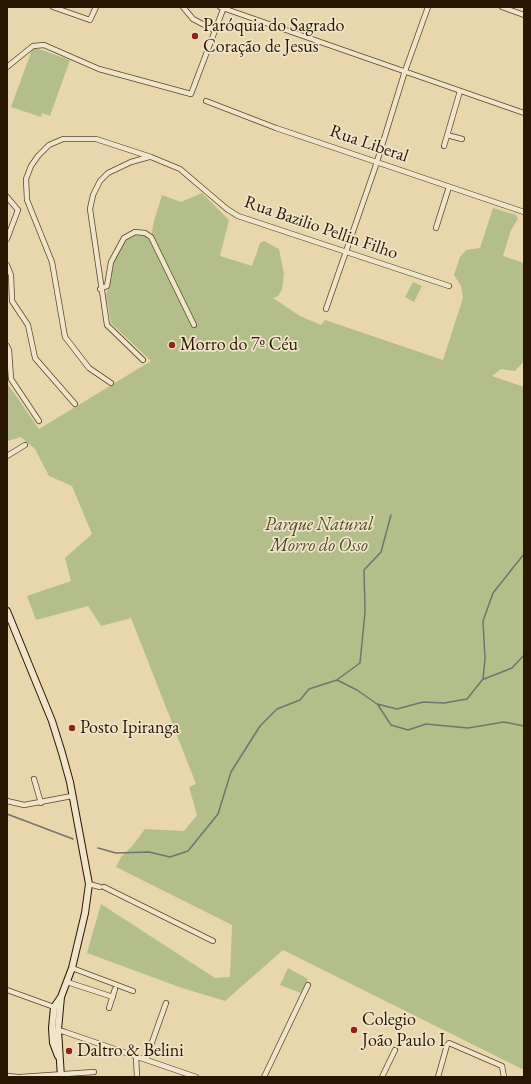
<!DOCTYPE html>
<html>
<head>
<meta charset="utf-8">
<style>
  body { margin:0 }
  #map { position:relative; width:531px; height:1084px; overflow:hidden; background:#e8d6ad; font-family:"EB Garamond",serif }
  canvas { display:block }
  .frame { position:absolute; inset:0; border:8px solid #291600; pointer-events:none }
</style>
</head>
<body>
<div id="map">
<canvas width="531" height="1084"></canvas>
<div class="frame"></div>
</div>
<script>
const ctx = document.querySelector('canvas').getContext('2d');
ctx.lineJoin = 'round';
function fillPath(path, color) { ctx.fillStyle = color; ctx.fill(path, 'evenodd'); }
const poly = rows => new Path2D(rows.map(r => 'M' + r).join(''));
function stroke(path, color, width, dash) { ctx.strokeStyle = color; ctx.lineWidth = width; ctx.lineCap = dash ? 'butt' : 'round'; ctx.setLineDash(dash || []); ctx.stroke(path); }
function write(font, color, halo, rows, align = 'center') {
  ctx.font = font + ' "EB Garamond",serif'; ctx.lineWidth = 3.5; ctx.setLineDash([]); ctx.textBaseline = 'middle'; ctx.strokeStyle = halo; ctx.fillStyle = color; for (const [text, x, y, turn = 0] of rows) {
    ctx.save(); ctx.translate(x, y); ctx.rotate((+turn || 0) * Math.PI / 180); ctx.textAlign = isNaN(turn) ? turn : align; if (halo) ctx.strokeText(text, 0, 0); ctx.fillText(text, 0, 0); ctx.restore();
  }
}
fillPath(poly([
  [33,47,70,60,50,116,42,113,41,117,11,107],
  [202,193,229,220,220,256,252,266,260,243,264,241,279,249,284,274,282,290,278,296,273,298,300,316,321,325,325,320,443,360,463,298,461,286,454,275,460,257,466,250,480,248,493,208,516,215,518,219,511,230,503,256,524,263,524,361,515,371,501,369,492,376,524,387,524,1070,283,950,225,1001,182,988,87,953,101,904,215,978,230,977,232,925,116,867,121,857,133,845,145,829,184,831,197,815,189,787,196,784,131,618,101,626,88,606,36,620,27,596,71,581,65,558,92,534,72,486,49,476,35,449,21,437,7,441,7,383,39,429,151,361,111,323,106,295,112,277,112,264,126,238,135,233,151,237,154,221,162,195,181,202],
  [413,282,422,286,414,302,405,297],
  [288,968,308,979,301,993,280,985]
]), '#b4be8b');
stroke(poly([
  [338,679,360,663,365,612,364,570,381,552,391,515],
  [484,679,512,668,524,655],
  [378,705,391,725,408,730,426,724,468,728,504,722,524,726],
  [7,814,73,839],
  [98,848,116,853,149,852,170,857,188,851,218,814,231,772,260,726,277,709,300,700,309,689,337,680,357,690,377,704,397,709,423,702,444,703,467,699,483,679,485,659,483,621,493,593,524,554]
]), '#6d766d', 1.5);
const minor = poly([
  [53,7,90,20,96,7],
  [183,7,193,19,214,30],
  [220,7,524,113],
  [502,7,524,15],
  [7,67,33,46,44,45,99,69,191,94,224,7],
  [206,101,276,128,524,212],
  [447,135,462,139],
  [444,146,460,91],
  [7,197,18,210],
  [436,228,449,187],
  [7,239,18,210],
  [7,265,11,275,12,301,28,325,35,358,75,404],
  [100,289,107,286,111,262,124,238,135,232,145,233,151,237,194,325],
  [326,309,375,168,405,71,428,7],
  [7,346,9,350,11,379,39,421],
  [143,360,107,325,90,209,93,195,100,181,108,173,131,162,149,157],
  [111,383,89,368,65,337,52,262,27,200,26,179,31,166,38,156,49,145,63,139,96,139,151,157,180,169,227,209,238,216,449,286],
  [7,456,25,445],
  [34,779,41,803],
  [7,801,24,805,72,796],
  [89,884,100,887],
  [104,887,213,941],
  [72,968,133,991],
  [67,982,113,997],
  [7,990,54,1007],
  [109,1008,115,989],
  [56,1031,58,1030,65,1032,196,1077],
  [136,1056,137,1077],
  [146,1059,166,1003],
  [7,1076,18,1077],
  [20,1077,94,1072],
  [264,1077,308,985],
  [382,1077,395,1050],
  [438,1077,447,1045,449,1043,502,1066,504,1077]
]);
const secondary = poly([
  [7,611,52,721,62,753,70,782,89,884,85,913,72,968,61,997,54,1007,52,1028,53,1043,58,1056],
  [61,1077,58,1030,61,997]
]);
stroke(minor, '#59462b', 6);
stroke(secondary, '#291600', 8);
stroke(minor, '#f0e4ca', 4.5);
stroke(secondary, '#f0e4ca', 6);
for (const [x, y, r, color] of [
  [195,36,4,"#8f2418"],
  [172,345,4,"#8f2418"],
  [72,728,4,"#8f2418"],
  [354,1030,4,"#8f2418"],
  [69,1051,4,"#8f2418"]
]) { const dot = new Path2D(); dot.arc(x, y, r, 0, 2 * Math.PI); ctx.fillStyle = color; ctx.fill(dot); stroke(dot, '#f0e4ca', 1.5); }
write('18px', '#291600', '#f0e4ca', [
  ["Paróquia do Sagrado",203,26],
  ["Coração de Jesus",203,47],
  ["Morro do 7º Céu",180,345],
  ["Posto Ipiranga",80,728],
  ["Colegio",362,1020],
  ["João Paulo I",362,1041],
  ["Daltro & Belini",77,1051]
], 'left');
write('18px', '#291600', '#f0e4ca', [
  ["Rua Liberal",369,144,19],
  ["Rua Bazilio Pellin Filho",321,228,19]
]);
write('italic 18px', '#53482a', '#f0e4ca', [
  ["Parque Natural",319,525],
  ["Morro do Osso",319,546]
]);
</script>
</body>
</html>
